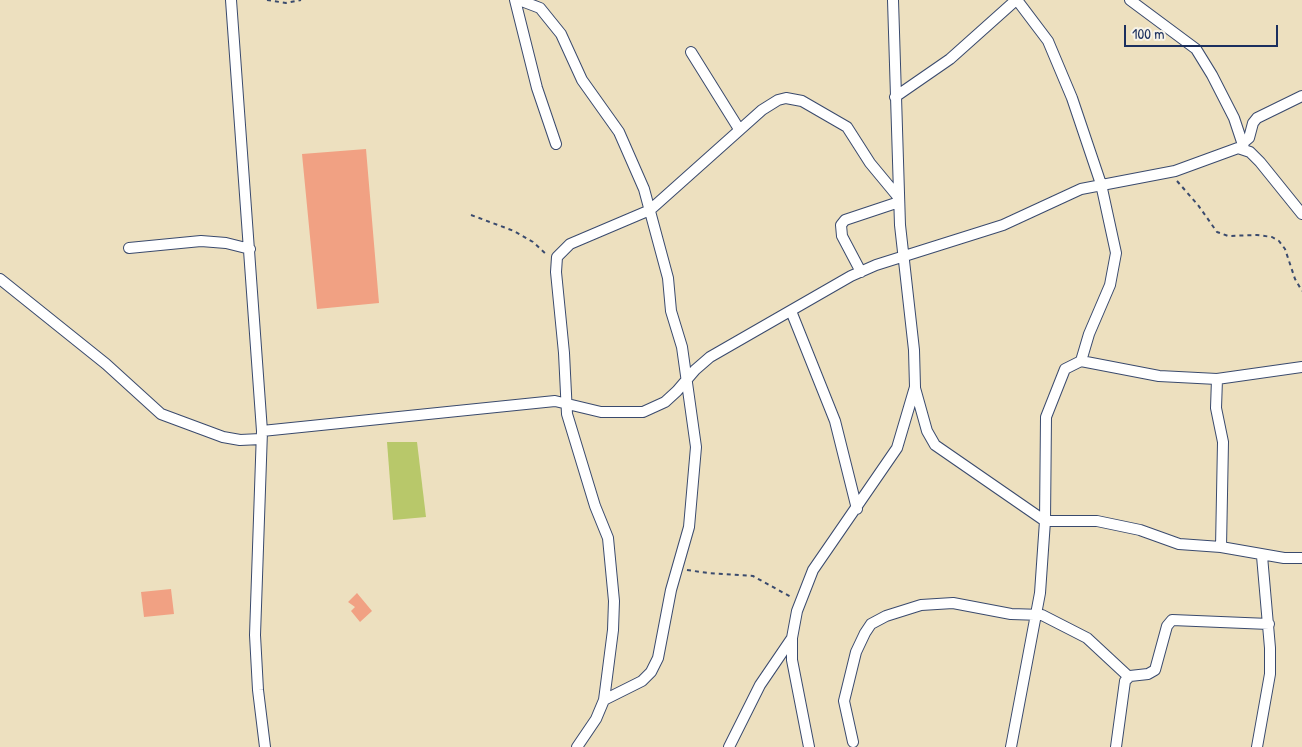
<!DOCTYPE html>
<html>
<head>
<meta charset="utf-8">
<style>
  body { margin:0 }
  #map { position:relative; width:1302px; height:747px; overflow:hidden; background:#ede0bf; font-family:"Patrick Hand",sans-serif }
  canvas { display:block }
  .scale { position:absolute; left:1124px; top:25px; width:154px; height:22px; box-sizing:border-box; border:2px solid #1b2f5e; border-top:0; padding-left:6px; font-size:15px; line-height:18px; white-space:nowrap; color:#1b2f5e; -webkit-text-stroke:4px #f7f3e8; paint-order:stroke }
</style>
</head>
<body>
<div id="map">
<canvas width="1302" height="747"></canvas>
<div class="scale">100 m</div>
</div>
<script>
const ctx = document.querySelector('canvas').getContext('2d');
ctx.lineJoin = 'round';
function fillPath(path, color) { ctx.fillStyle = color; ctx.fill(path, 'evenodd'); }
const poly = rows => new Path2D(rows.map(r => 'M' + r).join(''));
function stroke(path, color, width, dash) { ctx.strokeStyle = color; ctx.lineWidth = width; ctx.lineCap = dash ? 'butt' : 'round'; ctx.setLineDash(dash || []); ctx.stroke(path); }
fillPath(poly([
  [387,442,417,442,426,517,393,520]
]), '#b8c86a');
fillPath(poly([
  [366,149,379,303,317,309,302,154],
  [171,589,174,614,144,617,141,592],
  [357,593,372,611,360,622,351,611,355,607,348,602]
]), '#f1a183');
const minor = poly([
  [231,0,262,431,255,635,258,690,265,747],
  [515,0,537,88,556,144],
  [519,0,540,8,561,34,582,80,619,132,644,189,668,278,671,311,682,347,696,447,689,527,671,590,658,658,651,672,642,681,604,700],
  [1017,0,1048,41,1072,98,1101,184,1116,253,1110,285,1089,334,1081,361],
  [1130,0,1196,49,1212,75,1234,118,1244,148],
  [691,52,739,129],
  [895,97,950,59,1016,0],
  [1243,143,1249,138,1253,123,1257,118,1302,96],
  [129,248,201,241,226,243,250,249],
  [861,272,842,236,841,225,845,220,899,202],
  [0,279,106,364,161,414,223,437,240,440,261,439],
  [791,311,835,421,857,509],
  [1217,379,1216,408,1223,442,1221,547],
  [915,388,927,431,935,445,1045,521,1097,521,1140,530,1179,544,1221,547,1284,558,1302,558],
  [262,431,555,401,601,412,643,412,665,402,677,391,695,370,710,357,851,276,876,265,1003,225,1081,189,1175,171,1238,148,1250,152,1260,162,1302,214],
  [853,742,844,701,856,652,865,633,871,624,886,616,921,605,953,603,1011,614,1042,615,1087,638,1129,677],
  [577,747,596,719,604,700,613,630,614,601,608,538,595,506,567,414,564,353,556,272,557,257,570,244,650,210,762,110,778,100,786,98,802,101,847,127,870,163,899,198],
  [729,747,760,685,792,638],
  [809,747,792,660,792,638,797,611,813,570,897,448,915,387,914,350,900,225,893,0],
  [1011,747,1040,593,1045,521,1046,417,1065,369,1081,361,1159,376,1217,379,1302,367],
  [1116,747,1125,681,1130,676,1148,674,1155,670,1167,626,1172,620,1269,624],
  [1257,747,1270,674,1270,648,1262,556]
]);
stroke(minor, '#3a4a6d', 12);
stroke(poly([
  [267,0,286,3,301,0],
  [1177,181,1198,205,1217,232,1228,236,1257,235,1272,237,1279,241,1285,249,1295,279,1302,291],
  [471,215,514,231,533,242,547,255],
  [687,570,708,573,753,576,791,597]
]), '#3a4a6d', 2, [4, 4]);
stroke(minor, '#fff', 10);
</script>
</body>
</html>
